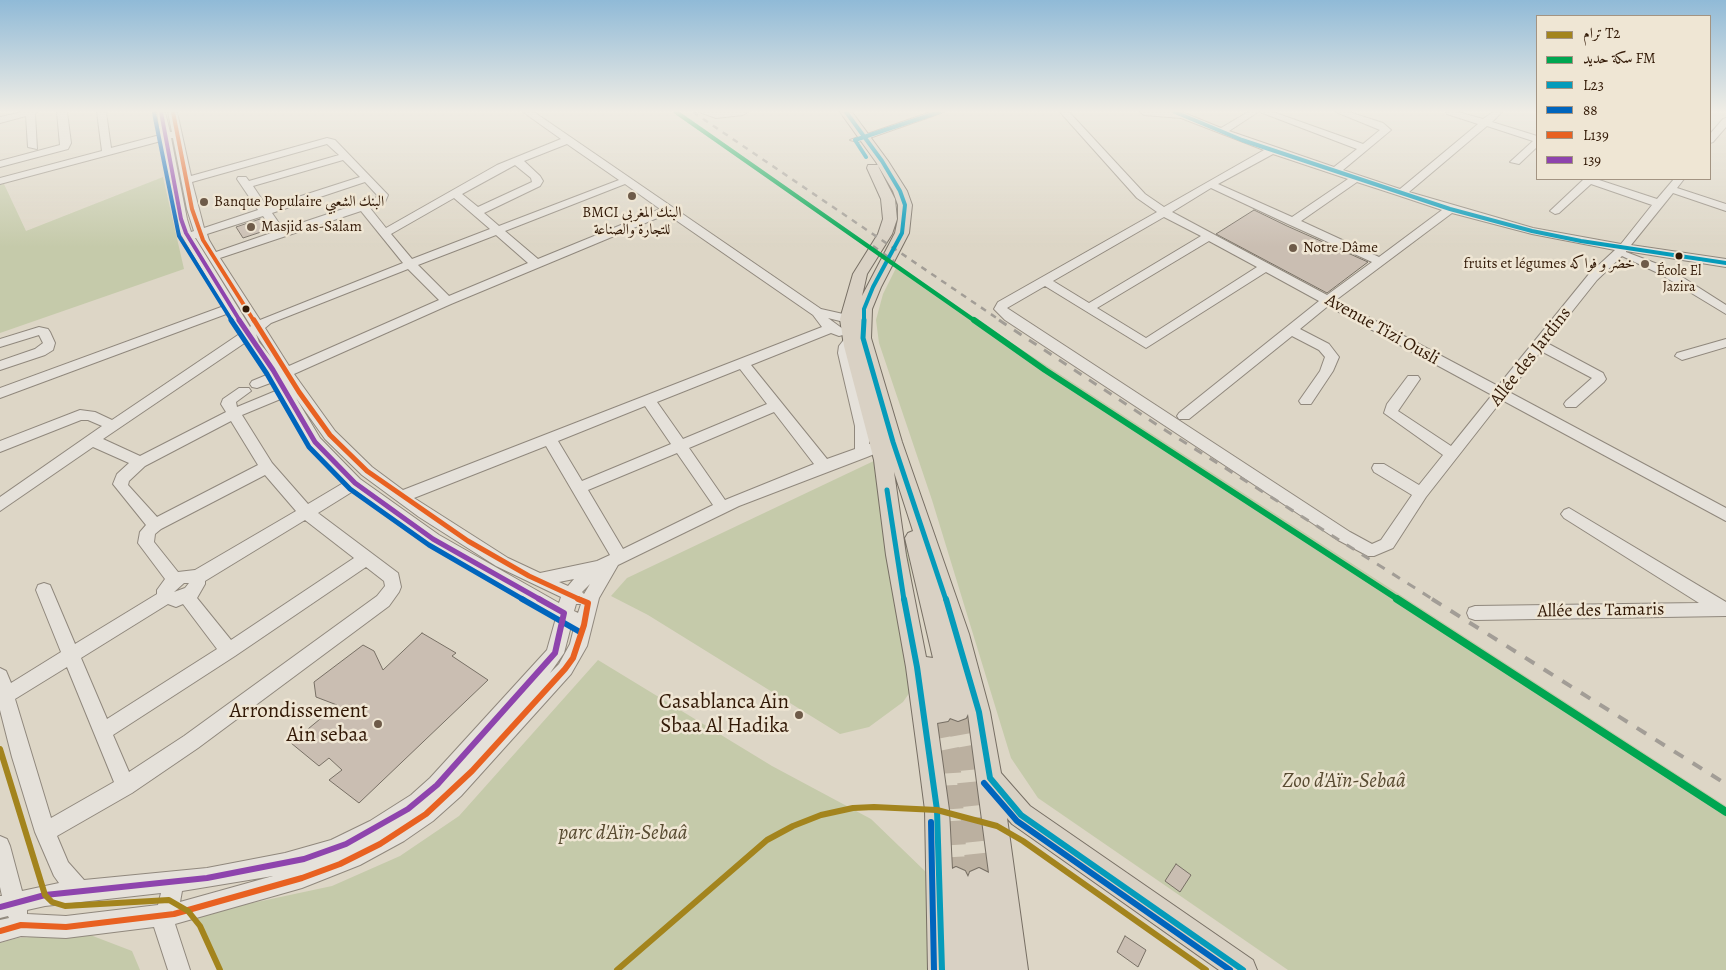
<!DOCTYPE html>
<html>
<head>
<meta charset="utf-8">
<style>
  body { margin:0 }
  #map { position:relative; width:1726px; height:970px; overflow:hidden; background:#ddd6c6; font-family:Alegreya,Amiri,serif }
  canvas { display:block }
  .legend { position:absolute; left:1536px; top:15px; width:175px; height:165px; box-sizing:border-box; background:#efe6d4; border:1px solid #a39482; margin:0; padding:6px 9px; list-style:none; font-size:15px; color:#321906 }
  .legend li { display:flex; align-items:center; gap:10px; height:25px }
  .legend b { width:25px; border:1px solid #a39482 }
</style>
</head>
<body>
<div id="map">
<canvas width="1726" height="970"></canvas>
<ul class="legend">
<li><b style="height:6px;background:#a3841d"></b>ترام T2</li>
<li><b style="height:6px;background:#00a651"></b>سكة حديد FM</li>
<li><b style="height:6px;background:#059bba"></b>L23</li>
<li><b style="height:6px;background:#0065bd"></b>88</li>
<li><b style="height:6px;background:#e86121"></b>L139</li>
<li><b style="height:6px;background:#8e44ad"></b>139</li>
</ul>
</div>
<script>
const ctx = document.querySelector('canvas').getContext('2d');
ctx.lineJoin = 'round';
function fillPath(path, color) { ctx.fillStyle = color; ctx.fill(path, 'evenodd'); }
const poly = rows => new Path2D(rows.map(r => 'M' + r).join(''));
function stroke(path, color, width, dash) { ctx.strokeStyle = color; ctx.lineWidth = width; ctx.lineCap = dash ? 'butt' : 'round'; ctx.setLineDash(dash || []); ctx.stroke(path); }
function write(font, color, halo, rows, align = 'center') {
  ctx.font = font + ' Alegreya,Amiri,serif'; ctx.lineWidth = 5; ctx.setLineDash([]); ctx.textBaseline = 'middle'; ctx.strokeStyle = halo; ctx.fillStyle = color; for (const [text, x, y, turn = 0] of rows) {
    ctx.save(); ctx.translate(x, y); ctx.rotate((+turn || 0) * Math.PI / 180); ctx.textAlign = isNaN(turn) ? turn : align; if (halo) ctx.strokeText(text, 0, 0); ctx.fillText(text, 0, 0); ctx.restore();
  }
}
fillPath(poly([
  [163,177,184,269,0,333,0,185,4,184,26,231],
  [896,268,1726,806,1726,970,1288,970,1038,798,1011,758,932,500,879,343,876,320,883,294],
  [878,459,909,558,924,672,903,702,869,727,840,734,648,615,611,596,627,578],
  [598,660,772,766,871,819,927,873,929,970,221,970,196,915,332,886,400,856,459,816],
  [85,933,132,951,140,970,0,970,0,943,18,938]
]), '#c5caaa');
const building = poly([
  [1254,210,1287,226,1368,262,1327,293,1216,234,1254,210],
  [260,219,267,230,243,238,236,227,260,219],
  [422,633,456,653,452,656,488,680,359,803,329,780,342,770,329,758,319,766,291,743,337,705,316,697,314,682,363,645,374,651,383,670,422,633],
  [1176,864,1191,875,1180,892,1165,881,1176,864],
  [1125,936,1146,950,1138,967,1117,952,1125,936]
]);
fillPath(building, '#cabeb2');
stroke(building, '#776f64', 1);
stroke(poly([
  [958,711,967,760,979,881],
  [940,714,948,755,956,880]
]), '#bbb0a0', 24, [24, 12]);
const minor = poly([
  [22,112,37,112,35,114,37,149,28,147,26,116,0,123,0,117,22,112],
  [57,112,67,112,71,143,68,149,0,167,0,161,60,145,57,112],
  [97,112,106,112,111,148,160,135,157,112,165,112,170,132,172,132,168,112,177,112,191,176,327,138,335,140,388,195,385,202,370,208,386,228,497,165,561,139,523,112,534,112,821,309,852,316,854,319,848,323,828,318,843,329,845,332,843,335,839,336,831,333,751,365,827,459,855,449,855,426,838,353,839,346,846,337,856,337,857,340,851,347,852,353,869,426,869,444,879,441,886,446,884,450,867,457,739,506,618,565,599,598,587,646,571,674,461,796,433,821,404,841,360,865,302,888,175,924,190,970,168,970,154,927,66,938,21,936,0,942,0,920,9,918,8,916,0,918,0,896,2,896,0,887,0,836,7,839,10,846,22,891,59,883,54,876,35,832,12,757,0,710,0,668,6,671,11,683,61,652,36,590,38,585,44,583,50,585,75,644,157,594,157,590,165,579,138,543,140,532,146,525,113,484,117,474,129,463,93,447,0,511,0,497,102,426,88,420,81,420,0,452,0,441,80,410,95,412,112,420,241,333,229,313,0,398,0,388,224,306,180,233,175,219,161,141,0,184,0,178,102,151,97,112],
  [171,138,173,138,187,209,194,231,191,232,187,219,171,138],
  [327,144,339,155,249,181,246,177,238,177,237,179,258,210,204,228,192,182,327,144],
  [567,144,619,180,499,226,484,213,540,186,543,181,540,176,524,161,567,144],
  [343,160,360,177,267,207,253,186,343,160],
  [515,165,531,178,532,182,478,207,462,194,515,165],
  [365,182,377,195,376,198,283,229,272,213,365,182],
  [625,184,660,209,538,259,505,231,625,184],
  [454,198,490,229,412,259,391,234,454,198],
  [361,211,403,263,260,320,220,258,361,211],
  [667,214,813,315,822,327,403,490,372,467,335,431,294,374,451,304,667,214],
  [263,216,274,232,216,252,209,240,207,234,263,216],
  [496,235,528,263,449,296,418,265,496,235],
  [195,238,196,238,251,326,250,327,195,238],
  [408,269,439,300,289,366,265,328,271,323,408,269],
  [256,334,271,357,259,342,256,334],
  [246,342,269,374,252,381,250,384,252,387,257,388,273,382,278,390,237,407,236,402,251,391,249,388,239,388,223,399,221,404,226,412,140,456,103,439,246,342],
  [740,369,767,404,683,439,657,402,740,369],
  [283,398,310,446,345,482,308,504,272,463,242,415,283,398],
  [296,398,325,439,362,475,419,517,496,566,561,597,559,603,439,535,360,479,320,438,296,398],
  [645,406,671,444,582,481,558,441,645,406],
  [774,412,814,464,725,500,689,448,774,412],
  [231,421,258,465,157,517,128,485,129,481,145,466,231,421],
  [546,446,610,555,597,561,540,573,508,558,414,498,546,446],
  [677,453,713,505,623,549,588,490,677,453],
  [265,475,296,511,195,570,178,572,154,542,155,534,161,529,265,475],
  [355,490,427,543,556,618,547,650,430,778,411,795,370,821,331,840,285,853,207,868,84,880,68,862,57,836,132,793,198,748,389,606,399,592,401,587,398,573,318,513,355,490],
  [305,520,354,558,231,640,197,598,205,584,205,581,305,520],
  [366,567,384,581,385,586,377,596,184,736,129,772,113,735,235,656,366,567],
  [574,579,568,586,559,582,574,579],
  [184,583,189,583,185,588,174,592,184,583],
  [590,584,584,594,582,592,590,584],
  [168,604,176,607,183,604,217,649,107,719,81,658,168,604],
  [576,604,581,604,578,613,574,611,576,604],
  [571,626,574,628,570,644,559,664,550,673,564,653,571,626],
  [67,667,114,782,51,818,15,699,67,667],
  [273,876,180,902,182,891,273,876],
  [161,893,158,905,66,916,27,914,27,910,45,906,161,893],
  [699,112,748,112,743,115,716,118,699,112],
  [931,112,944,112,858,142,850,140,931,112],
  [1060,112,1069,112,1145,194,1164,207,1264,150,1181,118,1144,115,1140,112,1182,112,1221,128,1248,112,1258,112,1229,131,1334,167,1357,149,1260,112,1273,112,1363,144,1380,130,1336,112,1349,112,1383,123,1391,130,1343,170,1400,189,1478,124,1447,114,1446,112,1458,112,1483,119,1493,112,1502,112,1492,122,1537,136,1537,147,1519,164,1510,162,1533,141,1487,126,1409,192,1533,228,1621,244,1652,205,1591,184,1559,213,1555,214,1550,211,1584,179,1596,179,1657,199,1674,179,1684,179,1677,188,1726,204,1726,211,1673,193,1631,245,1726,259,1726,267,1626,251,1626,252,1668,268,1726,305,1726,314,1660,274,1622,256,1597,280,1547,343,1603,373,1606,379,1604,382,1576,407,1566,407,1564,404,1566,401,1592,378,1541,351,1509,392,1726,508,1726,521,1502,400,1426,497,1393,548,1374,556,1368,556,1338,540,1005,320,994,309,998,302,1157,212,1137,198,1060,112],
  [1273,154,1348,179,1292,217,1218,184,1273,154],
  [1357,182,1397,195,1442,210,1379,257,1301,221,1357,182],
  [1211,188,1288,224,1372,262,1327,295,1172,212,1211,188],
  [1452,213,1532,234,1615,250,1589,274,1498,386,1336,300,1452,213],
  [1164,217,1201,236,1089,303,1053,281,1164,217],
  [1209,241,1257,267,1146,338,1097,308,1209,241],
  [1266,272,1319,301,1179,413,1177,416,1179,419,1189,419,1292,336,1319,350,1325,357,1320,371,1299,401,1301,404,1311,404,1333,371,1339,357,1329,344,1300,329,1328,306,1492,395,1451,446,1398,411,1420,379,1418,376,1408,376,1387,404,1384,413,1443,455,1419,485,1384,464,1374,464,1372,468,1374,472,1412,495,1381,540,1372,544,1350,532,1007,308,1045,286,1146,348,1266,272],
  [1726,118,1726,127,1713,142,1710,143,1710,134,1723,119,1726,118],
  [39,327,48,329,50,332,55,343,53,350,45,355,0,370,0,361,35,349,43,343,39,335,0,347,0,339,39,327],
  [1726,339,1726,347,1682,360,1675,356,1677,353,1726,339],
  [1569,508,1726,602,1726,616,1475,620,1469,618,1467,613,1469,608,1475,606,1699,603,1564,518,1561,514,1564,510,1569,508]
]);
const major = poly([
  [840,112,852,112,888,161,907,191,912,205,909,233,881,287,872,309,871,338,902,442,969,634,990,712,1001,773,1030,806,1253,960,1257,970,1219,970,1012,824,1007,818,1028,970,1000,970,999,963,1000,970,928,970,925,810,918,756,906,667,886,555,874,460,844,346,840,319,853,274,878,234,883,219,881,199,867,168,868,165,878,165,879,168,895,199,897,219,892,234,867,274,862,296,895,233,898,219,898,205,893,191,876,162,840,112],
  [894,472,913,531,908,533,905,538,933,658,926,657,906,555,894,472],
  [968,714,989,873,979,868,970,872,968,877,965,871,956,867,952,869,949,810,937,723,948,721,950,718,958,721,966,718,968,714]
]);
stroke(minor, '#90887d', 2);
stroke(major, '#776f64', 2);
fillPath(minor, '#e5e1da');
fillPath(major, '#d9d1c4');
stroke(poly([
  [693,112,1001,321],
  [873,246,894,261]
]), '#a29d96', 2.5, [6, 6]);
stroke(poly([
  [999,320,1165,430,1434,600]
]), '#a29d96', 3, [9, 9]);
stroke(poly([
  [1432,599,1726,784]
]), '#a29d96', 4, [11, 11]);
stroke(poly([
  [846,112,882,161,900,191,905,205,902,233,873,287,864,309,864,321],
  [1175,112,1242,140,1450,209,1532,231,1581,241,1726,263],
  [866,157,855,140,939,112]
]), '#059bba', 4);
stroke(poly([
  [864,320,863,338,893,442,946,600],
  [887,490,904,600]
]), '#059bba', 5);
stroke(poly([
  [904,599,917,667,937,810,942,970],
  [946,599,979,712,990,778,1021,815,1243,970]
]), '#059bba', 6);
stroke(poly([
  [154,113,179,236,232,321]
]), '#0065bd', 4);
stroke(poly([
  [231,320,267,374,309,447,350,489,429,545,524,600]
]), '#0065bd', 5);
stroke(poly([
  [522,599,580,632],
  [984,783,1017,821,1230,970],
  [931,822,934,970]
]), '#0065bd', 6);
stroke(poly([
  [173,112,192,209,203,240,254,321]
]), '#e86121', 4);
stroke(poly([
  [254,320,299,392,330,435,367,471,468,541,529,576,581,600]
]), '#e86121', 5);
stroke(poly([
  [0,931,21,925,66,927,174,914,302,878,340,864,380,844,426,814,472,771,565,669,573,658,584,625,588,603,578,599]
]), '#e86121', 6);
stroke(poly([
  [161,112,181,219,186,233,240,321]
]), '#8e44ad', 4);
stroke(poly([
  [239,320,273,370,315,442,355,483,433,539,541,600]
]), '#8e44ad', 5);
stroke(poly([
  [0,907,45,895,207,878,304,859,346,844,408,809,437,785,555,653,564,613,539,599]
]), '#8e44ad', 6);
stroke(poly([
  [676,112,975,321]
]), '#00a651', 4.5);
stroke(poly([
  [974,320,1045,370,1399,600]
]), '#00a651', 6);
stroke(poly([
  [1397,599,1726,812]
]), '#00a651', 8);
stroke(poly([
  [0,749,45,895,52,902,65,906,169,900,188,911,200,926,220,970],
  [617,970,767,840,793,826,821,815,853,808,874,807,937,810,997,826,1023,841,1206,970]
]), '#a3841d', 6);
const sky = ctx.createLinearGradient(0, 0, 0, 247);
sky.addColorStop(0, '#90bad7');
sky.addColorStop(0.45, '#f0ede5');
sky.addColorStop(1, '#f0ede500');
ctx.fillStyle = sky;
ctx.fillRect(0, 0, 1726, 247);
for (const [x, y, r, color] of [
  [632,196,5,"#6e5b49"],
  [204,202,5,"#6e5b49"],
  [251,227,5,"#6e5b49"],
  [1293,248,5,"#6e5b49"],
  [1679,256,4.5,"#321906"],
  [1645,264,5,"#6e5b49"],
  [246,309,4.5,"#321906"],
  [799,715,5,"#6e5b49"],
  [378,724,5,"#6e5b49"]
]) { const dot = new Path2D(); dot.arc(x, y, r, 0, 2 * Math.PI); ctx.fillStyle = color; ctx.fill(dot); stroke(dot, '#efe6d4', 2); }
write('14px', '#321906', '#efe6d4', [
  ["École El",1679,272],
  ["Jazira",1679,288]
]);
write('15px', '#321906', '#efe6d4', [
  ["Banque Populaire البنك الشعبي",214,202],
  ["BMCI البنك المغربي",632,213,"center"],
  ["للتجارة والصناعة",632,230,"center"],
  ["Masjid as-Salam",261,227],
  ["Notre Dâme",1303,248],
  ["fruits et légumes خضر و فواكه",1635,264,"right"]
], 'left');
write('18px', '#321906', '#efe6d4', [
  ["Avenue Tizi Ousli",1382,330,29],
  ["Allée des Jardins",1531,357,-52],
  ["Allée des Tamaris",1601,611,-1]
]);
write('21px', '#321906', '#efe6d4', [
  ["Casablanca Ain",789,703],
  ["Sbaa Al Hadika",789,727],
  ["Arrondissement",368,712],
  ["Ain sebaa",368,736]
], 'right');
write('italic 21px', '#584b31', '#efe6d4', [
  ["Zoo d'Aïn-Sebaâ",1344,782],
  ["parc d'Aïn-Sebaâ",623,834]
]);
</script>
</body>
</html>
